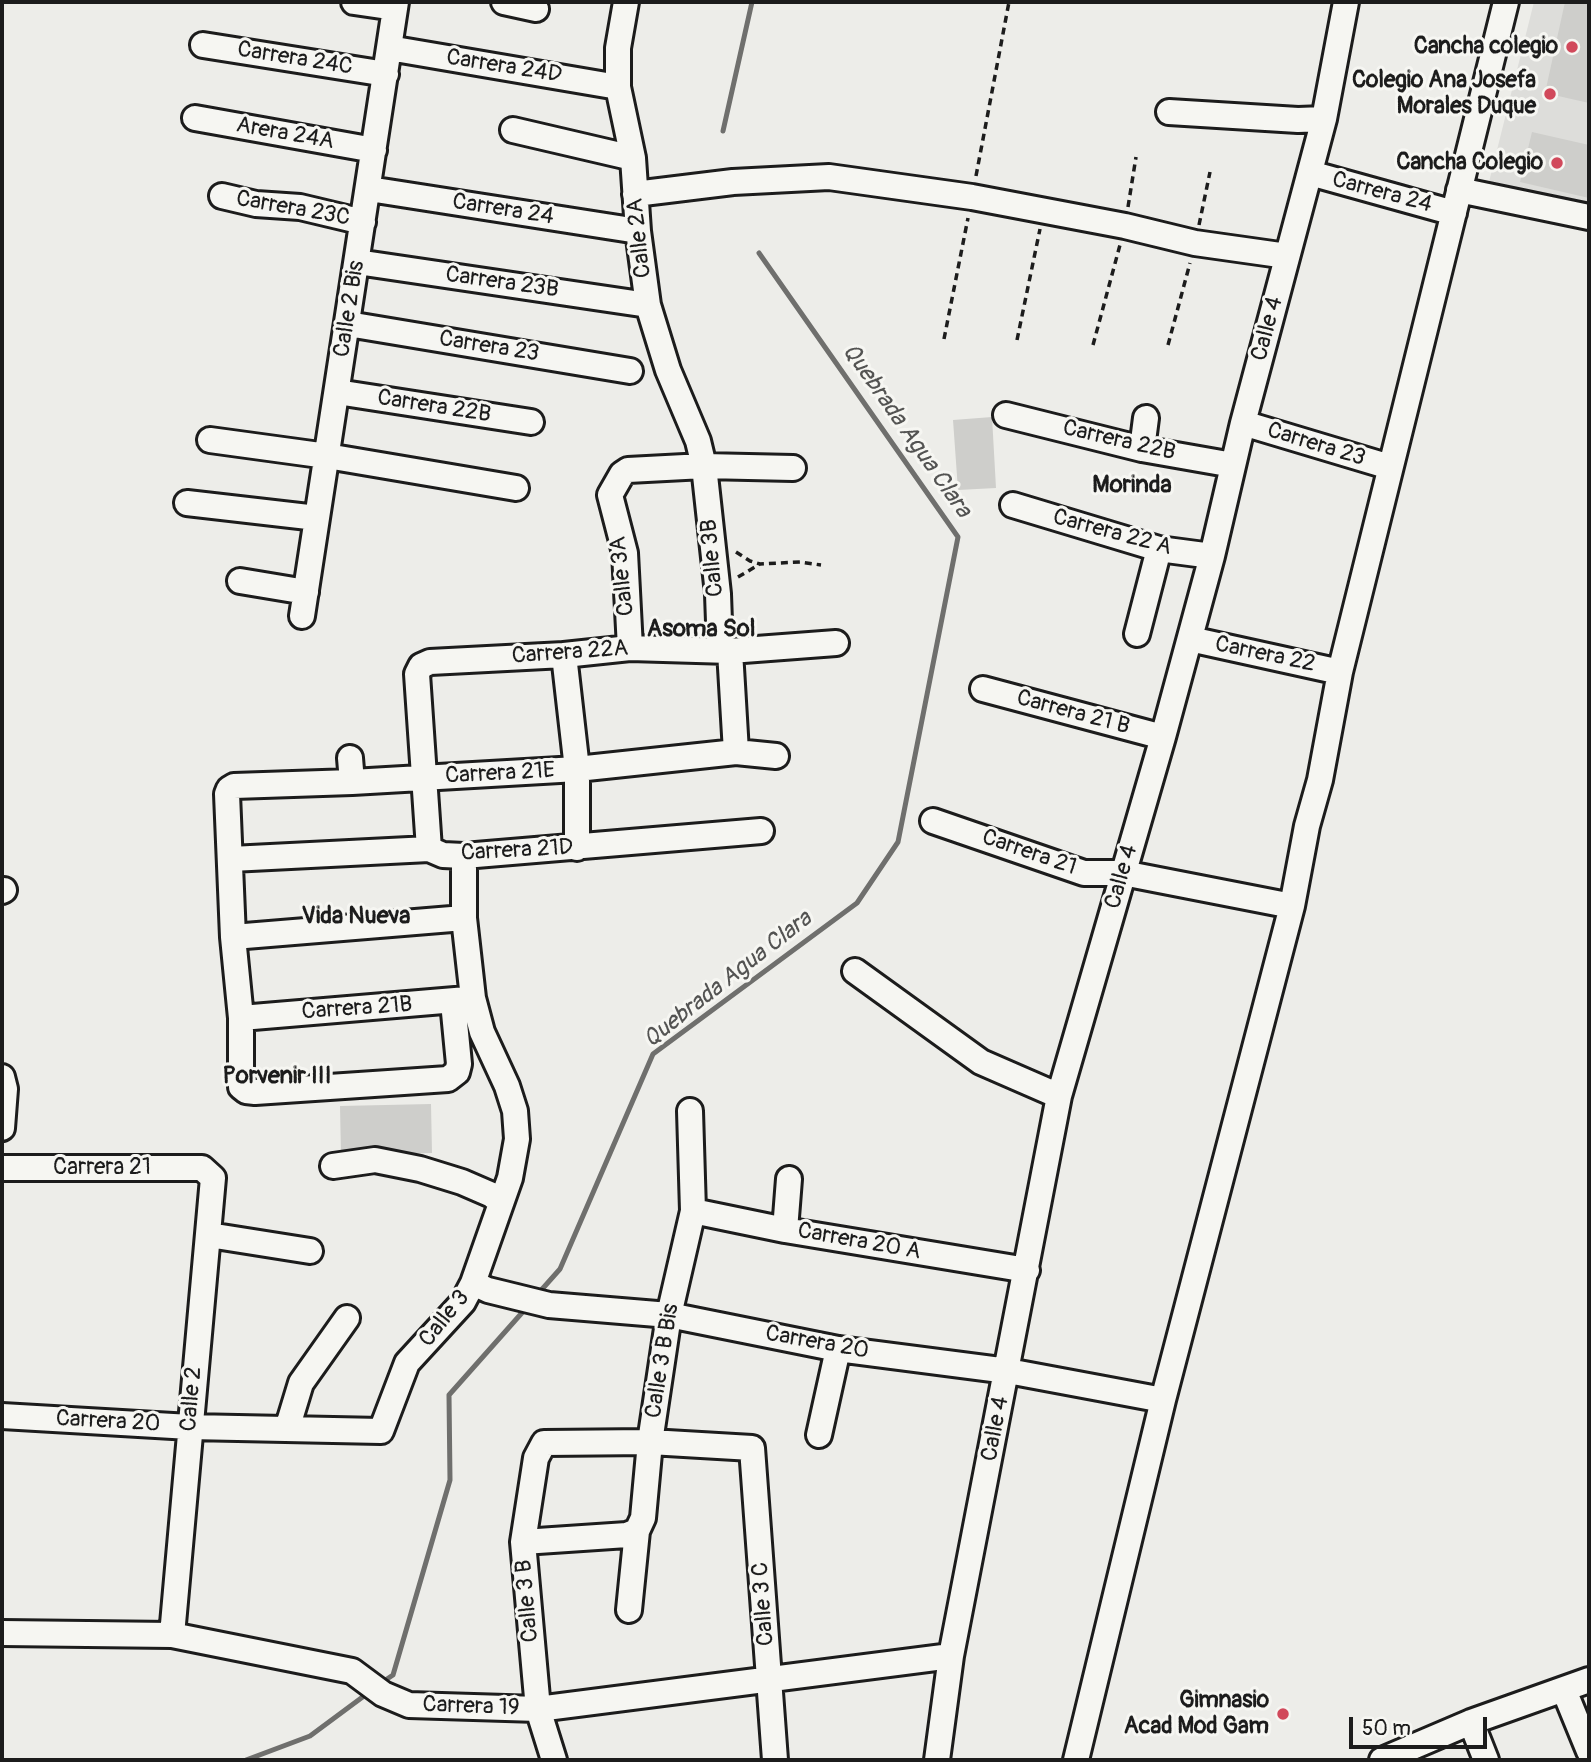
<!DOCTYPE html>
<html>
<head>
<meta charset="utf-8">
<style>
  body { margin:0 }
  #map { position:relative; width:1591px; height:1762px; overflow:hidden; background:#edede9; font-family:Pangolin,sans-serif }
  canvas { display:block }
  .frame { position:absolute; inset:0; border:4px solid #1c1c1c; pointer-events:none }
  .scale { position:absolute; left:1349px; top:1717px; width:138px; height:32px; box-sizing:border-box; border:4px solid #1c1c1c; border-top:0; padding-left:9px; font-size:21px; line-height:24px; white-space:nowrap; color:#1c1c1c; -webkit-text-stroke:5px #f6f6f2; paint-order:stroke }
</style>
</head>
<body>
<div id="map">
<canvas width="1591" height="1762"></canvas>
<div class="frame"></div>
<div class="scale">50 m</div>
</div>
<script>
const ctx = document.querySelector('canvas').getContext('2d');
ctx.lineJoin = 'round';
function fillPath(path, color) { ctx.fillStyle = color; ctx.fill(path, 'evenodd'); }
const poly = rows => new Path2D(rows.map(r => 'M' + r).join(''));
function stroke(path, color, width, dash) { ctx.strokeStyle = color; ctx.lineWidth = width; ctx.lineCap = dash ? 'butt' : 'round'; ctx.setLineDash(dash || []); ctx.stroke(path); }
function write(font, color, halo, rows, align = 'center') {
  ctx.font = font + ' Pangolin,sans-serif'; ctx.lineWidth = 6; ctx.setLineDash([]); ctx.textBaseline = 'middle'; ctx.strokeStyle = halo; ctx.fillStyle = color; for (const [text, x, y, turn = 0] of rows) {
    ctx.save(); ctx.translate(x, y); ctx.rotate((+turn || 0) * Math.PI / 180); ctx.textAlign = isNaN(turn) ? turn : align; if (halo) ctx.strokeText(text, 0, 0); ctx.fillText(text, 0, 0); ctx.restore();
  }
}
fillPath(poly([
  [1534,2,1589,2,1589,208,1488,186]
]), '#ddddda');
fillPath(poly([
  [1565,2,1589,2,1589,103,1545,93],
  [1532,132,1589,145,1589,198,1520,182],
  [992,417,996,488,958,490,953,420],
  [431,1104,432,1153,341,1155,340,1106]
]), '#cececb');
stroke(poly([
  [723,131,752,2],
  [536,1296,560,1269,653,1054,857,903,898,842,958,537,759,253],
  [381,1683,393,1675,450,1480,449,1395,528,1306],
  [246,1760,310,1736,368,1693]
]), '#6f6f6d', 5);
const minor = poly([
  [354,2,395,8],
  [504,2,536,9],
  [626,2,618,48,618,87,633,158,638,231,648,305,668,370,698,441,704,466,718,594,720,650],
  [203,45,386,74],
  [389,48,618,87],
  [1169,112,1298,120,1324,119],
  [195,118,374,150],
  [513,130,633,158],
  [1310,173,1454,213],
  [369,189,638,231],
  [1459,190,1589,217],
  [635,194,733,182,829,177,972,197,1125,226,1195,243,1287,256],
  [222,196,256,204,300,207,363,222],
  [357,262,648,305],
  [348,324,630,371],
  [337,392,531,422],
  [1006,415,1142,449,1233,465],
  [1243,423,1390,467],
  [210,440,327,456,516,488],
  [1142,449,1146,418],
  [187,503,317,518],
  [1013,505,1159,549,1212,556],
  [240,581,306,592],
  [302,616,396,2],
  [1137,634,1159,549],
  [1190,639,1340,672],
  [630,648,625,553,610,495,622,474,628,470,704,466,793,468],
  [730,651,736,752],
  [564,655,577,769,577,848],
  [983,689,1163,737],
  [350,758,352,782],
  [933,821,1084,873,1123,873,1292,906],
  [429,849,417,674,421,666,430,662,564,655,630,648,730,651,836,643],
  [231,859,429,849,443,855,464,856,761,831],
  [2,891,4,890],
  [233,937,464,918],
  [855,971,981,1062,1059,1096],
  [453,1002,459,1064,457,1072,448,1079,255,1092,246,1091,241,1087,241,1018,233,937,227,794,229,789,234,786,352,782,577,769,736,752,776,756],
  [241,1018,467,999],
  [2,1077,5,1089,2,1128],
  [333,1166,375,1160,420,1169,462,1182,492,1195,501,1203],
  [2,1168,202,1168,213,1178,172,1635],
  [693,1211,785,1230,1027,1270],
  [785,1230,789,1179],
  [209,1235,310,1251],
  [473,1283,488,1290,549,1305,669,1315,838,1349,1008,1371,1163,1400],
  [2,1416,190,1427,381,1431,407,1363,463,1302,473,1283,510,1178,517,1139,515,1111,507,1086,482,1032,473,998,464,918,464,856],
  [287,1429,301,1383,347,1318],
  [819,1435,838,1349],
  [523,1542,627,1535,637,1531],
  [629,1610,637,1531,643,1518,650,1442,669,1315,693,1211,690,1111],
  [2,1633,172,1635,352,1671,383,1694,409,1705,538,1709,951,1656],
  [1564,1690,1589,1751],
  [1471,1722,1486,1760],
  [554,1760,538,1709,523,1542,536,1458,544,1443,650,1442,752,1448,775,1760],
  [937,1760,951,1656,1059,1096,1163,737,1212,556,1243,423,1324,119,1346,2],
  [1076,1760,1163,1400,1292,906,1307,826,1320,780,1340,672,1506,2],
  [1382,1760,1471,1722,1589,1680]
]);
stroke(minor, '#1c1c1c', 30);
stroke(poly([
  [976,176,1009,2],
  [1128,207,1136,157],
  [1199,225,1210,172],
  [944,339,968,218],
  [1017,340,1040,229],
  [1093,345,1120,245],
  [1168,345,1190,263],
  [736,552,750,561,760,564,800,562,821,565],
  [738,577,760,564]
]), '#1c1c1c', 3.5, [7, 5]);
stroke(minor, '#f6f6f2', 24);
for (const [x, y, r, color] of [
  [1572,47,7,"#d1495b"],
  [1550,94,7,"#d1495b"],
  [1557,163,7,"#d1495b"],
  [1283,1714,7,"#d1495b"]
]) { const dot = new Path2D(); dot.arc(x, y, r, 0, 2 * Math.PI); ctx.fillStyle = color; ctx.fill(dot); stroke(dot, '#f6f6f2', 2.5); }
write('bold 23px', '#1c1c1c', '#f6f6f2', [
  ["Cancha colegio",1558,47],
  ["Colegio Ana Josefa",1536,81],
  ["Morales Duque",1536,107],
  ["Cancha Colegio",1543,163],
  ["Gimnasio",1269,1701],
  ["Acad Mod Gam",1269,1727]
], 'right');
write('23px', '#1c1c1c', '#f6f6f2', [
  ["Carrera 24C",295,59,9],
  ["Carrera 24D",504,67,9],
  ["Arera 24A",285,134,10],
  ["Carrera 24",1382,193,15],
  ["Carrera 23C",293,209,10],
  ["Carrera 24",503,210,9],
  ["Calle 2A",640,238,-96],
  ["Carrera 23B",502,283,8],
  ["Calle 2 Bis",350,309,-81],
  ["Calle 4",1268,329,-75],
  ["Carrera 23",489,347,9],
  ["Carrera 22B",434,407,9],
  ["Carrera 22B",1119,441,13],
  ["Carrera 23",1316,445,17],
  ["Carrera 22 A",1112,533,15],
  ["Calle 3B",713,558,-95],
  ["Calle 3A",623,576,-96],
  ["Carrera 22A",570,653,-4],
  ["Carrera 22",1265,655,12],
  ["Carrera 21 B",1073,713,15],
  ["Carrera 21E",500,774,-3],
  ["Carrera 21D",517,851,-3],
  ["Carrera 21",1029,853,19],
  ["Calle 4",1122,877,-74],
  ["Carrera 21B",357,1009,-4],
  ["Carrera 21",102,1168],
  ["Carrera 20 A",859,1242,10],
  ["Calle 3",445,1319,-51],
  ["Carrera 20",817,1343,10],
  ["Calle 3 B Bis",663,1361,-81],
  ["Calle 2",192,1399,-85],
  ["Carrera 20",108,1422,3],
  ["Calle 4",996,1429,-79],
  ["Calle 3 B",528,1601,-95],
  ["Calle 3 C",764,1604,-94],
  ["Carrera 19",471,1707,2]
]);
write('italic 24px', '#535352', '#f6f6f2', [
  ["Quebrada Agua Clara",906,431,55],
  ["Quebrada Agua Clara",728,980,-38]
]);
write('bold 24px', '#1c1c1c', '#f6f6f2', [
  ["Morinda",1132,486],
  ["Asoma Sol",701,630],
  ["Vida Nueva",356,917],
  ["Porvenir III",277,1077]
]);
</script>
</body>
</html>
